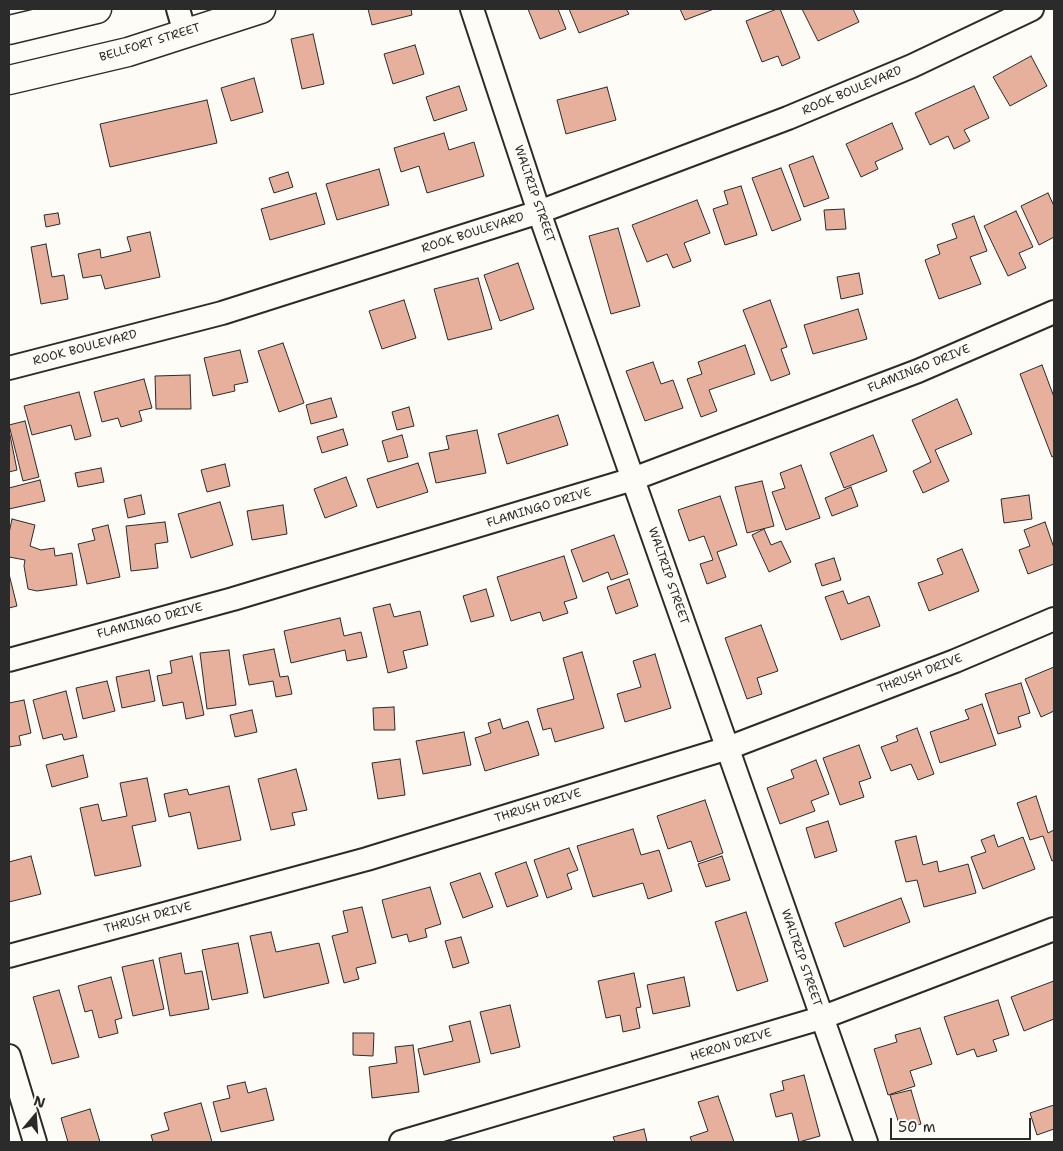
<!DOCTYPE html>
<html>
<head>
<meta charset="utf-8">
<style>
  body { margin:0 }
  #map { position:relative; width:1063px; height:1151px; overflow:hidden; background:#fdfcf7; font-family:"Shantell Sans",sans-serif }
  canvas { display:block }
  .frame { position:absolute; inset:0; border:10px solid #2b2b2b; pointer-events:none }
  .north { position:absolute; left:10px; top:1091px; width:50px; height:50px; -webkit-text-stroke:4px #fdfcf7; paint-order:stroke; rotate:18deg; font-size:14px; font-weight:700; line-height:20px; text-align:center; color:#2b2b2b }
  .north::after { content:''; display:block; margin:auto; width:18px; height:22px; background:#2b2b2b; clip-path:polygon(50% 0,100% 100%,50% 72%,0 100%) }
  .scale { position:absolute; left:890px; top:1118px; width:141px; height:22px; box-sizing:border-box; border:2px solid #2b2b2b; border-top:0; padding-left:6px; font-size:15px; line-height:18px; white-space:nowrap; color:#2b2b2b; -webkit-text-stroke:4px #fdfcf7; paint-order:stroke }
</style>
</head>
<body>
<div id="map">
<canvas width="1063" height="1151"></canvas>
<div class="frame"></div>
<div class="north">N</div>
<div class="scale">50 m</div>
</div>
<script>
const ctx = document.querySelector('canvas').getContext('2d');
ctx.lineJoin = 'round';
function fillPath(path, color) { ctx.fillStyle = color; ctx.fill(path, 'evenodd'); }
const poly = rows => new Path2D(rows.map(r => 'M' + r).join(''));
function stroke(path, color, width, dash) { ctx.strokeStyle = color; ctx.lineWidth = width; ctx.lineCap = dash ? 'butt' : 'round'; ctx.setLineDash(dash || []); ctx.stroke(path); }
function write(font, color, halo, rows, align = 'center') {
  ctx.font = font + ' "Shantell Sans",sans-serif'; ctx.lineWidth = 4; ctx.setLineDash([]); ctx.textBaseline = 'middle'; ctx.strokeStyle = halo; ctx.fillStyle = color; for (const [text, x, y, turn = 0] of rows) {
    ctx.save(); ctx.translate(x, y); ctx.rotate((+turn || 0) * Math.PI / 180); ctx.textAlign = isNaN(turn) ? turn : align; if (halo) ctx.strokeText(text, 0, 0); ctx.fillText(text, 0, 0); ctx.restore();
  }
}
const building = poly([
  [368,9,411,9,412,15,372,25,368,9],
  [528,9,558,9,566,29,540,39,528,9],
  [569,9,626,9,629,14,579,33,569,9],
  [680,9,714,9,685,20,680,9],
  [777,9,780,9,800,58,782,66,778,56,762,62,746,21,777,9],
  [802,9,853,9,859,22,818,41,802,9],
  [313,34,324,84,302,89,291,39,313,34],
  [415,45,424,74,393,84,384,54,415,45],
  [1031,56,1047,86,1010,106,993,77,1031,56],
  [254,78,263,112,231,121,221,88,254,78],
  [459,86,467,110,434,121,426,97,459,86],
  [974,86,989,118,964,130,970,141,954,149,948,136,930,145,915,113,974,86],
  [607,87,616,120,566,134,557,100,607,87],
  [207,100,217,143,110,167,100,124,207,100],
  [892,123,903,149,875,162,878,169,861,177,846,144,892,123],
  [444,133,449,150,474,142,484,176,427,193,419,166,401,172,394,148,444,133],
  [813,156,829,198,804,207,789,165,813,156],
  [781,168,801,220,772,231,752,178,781,168],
  [379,169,389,205,337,220,326,184,379,169],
  [288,172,293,187,274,193,269,178,288,172],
  [741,186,757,235,725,245,713,209,728,204,724,191,741,186],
  [316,193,325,224,270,240,261,209,316,193],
  [1048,193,1054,206,1054,237,1039,245,1021,206,1048,193],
  [697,200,710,233,684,243,691,261,673,268,667,254,647,262,632,225,697,200],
  [844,209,846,229,826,230,824,210,844,209],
  [1016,211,1033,247,1019,253,1026,268,1008,276,984,226,1016,211],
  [58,213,60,224,46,227,44,215,58,213],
  [974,216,987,251,970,257,981,284,939,299,925,260,940,254,937,245,957,238,952,224,974,216],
  [618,228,640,306,611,314,589,236,618,228],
  [150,232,160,277,105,289,101,275,83,278,78,254,100,249,101,258,131,251,127,237,150,232],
  [46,244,52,277,64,275,68,299,41,304,31,247,46,244],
  [518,263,534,309,500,321,484,275,518,263],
  [859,273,863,294,841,299,837,277,859,273],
  [478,278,492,329,448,340,434,289,478,278],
  [404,300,416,338,382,349,369,311,404,300],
  [770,300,787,347,781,349,790,374,771,381,743,310,770,300],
  [858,309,867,339,813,354,804,325,858,309],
  [283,343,304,403,279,412,258,351,283,343],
  [745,345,755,374,709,390,717,411,701,417,687,379,702,374,698,362,745,345],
  [240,350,248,382,234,385,235,391,213,396,204,358,240,350],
  [653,362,661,384,673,380,683,408,645,421,626,371,653,362],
  [1042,365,1054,397,1054,456,1052,457,1020,374,1042,365],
  [190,375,191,409,156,409,155,376,190,375],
  [144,379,152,408,139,411,142,421,121,427,118,418,102,422,94,392,144,379],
  [79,392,91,436,75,440,71,425,32,435,24,406,79,392],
  [331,398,337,417,311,424,306,405,331,398],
  [957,399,972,434,935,450,949,481,923,493,913,471,931,462,912,420,957,399],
  [409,407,414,426,397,430,392,412,409,407],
  [558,415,568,445,507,464,498,434,558,415],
  [25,421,39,477,23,481,9,425,25,421],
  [343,429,348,445,322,453,317,437,343,429],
  [9,430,17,470,9,472,9,430],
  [477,430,486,473,436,483,429,453,449,449,446,436,477,430],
  [402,435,408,457,388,462,382,441,402,435],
  [873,435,887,471,844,488,830,453,873,435],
  [418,463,428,492,377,508,367,479,418,463],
  [225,464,230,486,207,492,201,470,225,464],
  [801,465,820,518,786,530,772,492,785,488,780,473,801,465],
  [101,468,104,482,78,487,75,473,101,468],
  [346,477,357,506,325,518,314,489,346,477],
  [40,480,45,501,9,509,9,488,40,480],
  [762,481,774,526,747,533,735,487,762,481],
  [851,487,858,506,832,516,825,498,851,487],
  [141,495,145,514,128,518,124,499,141,495],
  [1029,495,1032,519,1004,523,1001,499,1029,495],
  [720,496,737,545,717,552,726,577,707,584,700,564,713,560,704,536,689,541,678,510,720,496],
  [220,502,233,545,191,558,178,514,220,502],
  [283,505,287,534,252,540,247,511,283,505],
  [12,519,35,525,30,546,41,550,54,548,55,556,72,553,77,585,37,591,28,589,24,566,25,560,9,557,9,533,12,519],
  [165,522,168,542,155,544,158,568,131,571,126,526,165,522],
  [1045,522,1054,548,1054,564,1028,574,1019,550,1030,546,1024,530,1045,522],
  [108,525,120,577,87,584,78,544,95,540,92,529,108,525],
  [764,529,771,545,781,541,791,562,769,572,752,535,764,529],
  [614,535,628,574,611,580,608,572,583,582,571,550,614,535],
  [962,549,979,591,929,611,918,583,943,574,937,559,962,549],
  [564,556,577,598,564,602,568,613,543,621,540,612,511,621,497,577,564,556],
  [834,558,841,580,822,586,815,564,834,558],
  [9,574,17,606,9,608,9,574],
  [629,579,638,606,616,614,607,587,629,579],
  [486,589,494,616,471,622,463,596,486,589],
  [843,591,848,604,869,596,880,626,841,640,825,597,843,591],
  [390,604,394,617,420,611,428,645,403,651,407,668,388,673,373,608,390,604],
  [340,618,344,636,361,632,367,657,347,661,345,650,291,663,284,631,340,618],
  [761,625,778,671,757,678,762,694,747,699,725,638,761,625],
  [274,649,280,677,288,676,292,694,276,697,273,681,249,685,243,655,274,649],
  [229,650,236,705,207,709,200,653,229,650],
  [582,652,604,728,555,742,551,728,543,730,537,709,574,699,563,658,582,652],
  [655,654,671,708,625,722,617,694,641,687,633,661,655,654],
  [192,656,204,715,186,719,183,702,163,706,157,676,172,673,170,661,192,656],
  [1054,667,1054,711,1041,717,1025,679,1054,667],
  [149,670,155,701,122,708,116,677,149,670],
  [107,681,115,711,83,719,76,688,107,681],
  [1021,683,1030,713,1018,717,1021,727,998,734,985,694,1021,683],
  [66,691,77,737,64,740,62,734,43,739,33,700,66,691],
  [24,700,31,733,19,736,21,745,9,747,9,703,24,700],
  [982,704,996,745,940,763,930,732,969,719,965,710,982,704],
  [394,707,395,730,374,730,373,708,394,707],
  [252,710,257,732,235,737,230,715,252,710],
  [500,719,503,729,528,721,539,755,485,771,475,738,491,733,488,723,500,719],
  [917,728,934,774,918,780,911,764,891,771,881,747,898,741,896,736,917,728],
  [464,732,471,765,423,774,416,741,464,732],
  [859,745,871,778,859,782,864,797,840,805,823,758,859,745],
  [83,755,88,777,52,787,46,765,83,755],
  [400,759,405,795,378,799,372,763,400,759],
  [816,760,829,794,811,801,815,811,780,824,767,788,794,778,791,770,816,760],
  [296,769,307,810,292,813,295,825,271,830,258,779,296,769],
  [147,778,156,821,132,826,141,866,95,876,80,808,98,804,102,821,127,816,120,783,147,778],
  [229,786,241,840,198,849,190,812,169,817,164,794,187,789,189,795,229,786],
  [1036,796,1048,833,1054,830,1054,860,1052,861,1043,836,1030,840,1017,803,1036,796],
  [705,800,723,853,698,862,691,841,668,849,657,816,705,800],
  [828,821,837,851,815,858,806,828,828,821],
  [633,829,641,855,659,850,672,891,648,899,643,883,593,897,577,846,633,829],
  [994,835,998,847,1023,837,1035,869,983,889,971,857,986,852,981,840,994,835],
  [916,836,923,865,937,861,939,872,968,864,976,893,924,907,917,880,906,882,895,841,916,836],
  [569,848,578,870,567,874,572,889,547,898,534,860,569,848],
  [31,856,41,894,9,902,9,862,31,856],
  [722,856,730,880,706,887,698,864,722,856],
  [526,862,538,896,507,907,495,873,526,862],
  [480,873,493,907,463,918,450,883,480,873],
  [430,887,441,924,425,929,427,937,409,942,407,934,392,938,382,900,430,887],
  [901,898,910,922,844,947,835,923,901,898],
  [362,907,376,963,356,968,359,979,344,983,332,936,348,932,343,911,362,907],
  [746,912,768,981,737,991,715,922,746,912],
  [271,932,276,952,319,943,329,983,264,998,250,936,271,932],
  [461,937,469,963,453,968,445,941,461,937],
  [238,943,248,993,212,1000,202,950,238,943],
  [181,953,185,974,202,971,209,1009,170,1016,159,958,181,953],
  [153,960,164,1009,133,1016,122,967,153,960],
  [634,973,641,1007,636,1008,640,1028,623,1032,620,1015,606,1018,598,981,634,973],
  [111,977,122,1018,115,1020,118,1033,99,1038,92,1010,85,1012,78,986,111,977],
  [684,977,690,1006,653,1014,647,985,684,977],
  [1054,981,1054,1019,1024,1031,1011,997,1054,981],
  [59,990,79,1057,52,1064,33,997,59,990],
  [998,1000,1009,1035,993,1040,997,1051,977,1057,974,1049,957,1055,944,1017,998,1000],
  [510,1005,520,1047,491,1054,480,1012,510,1005],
  [470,1021,480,1062,424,1075,418,1049,453,1041,449,1026,470,1021],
  [920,1028,932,1064,910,1071,915,1086,888,1095,874,1049,897,1042,895,1035,920,1028],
  [353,1033,374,1033,373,1056,353,1055,353,1033],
  [413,1045,419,1092,372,1098,369,1067,397,1063,395,1047,413,1045],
  [804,1075,820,1136,799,1142,792,1113,776,1117,770,1094,784,1090,782,1081,804,1075],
  [245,1082,248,1093,266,1088,274,1120,221,1132,213,1102,230,1098,227,1086,245,1082],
  [911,1090,921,1124,901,1130,890,1095,911,1090],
  [718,1096,734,1142,692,1142,690,1137,708,1131,698,1102,718,1096],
  [201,1103,212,1142,153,1142,151,1135,169,1130,164,1113,201,1103],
  [1054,1105,1054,1129,1037,1135,1030,1113,1054,1105],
  [90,1109,100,1142,68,1142,61,1118,90,1109],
  [644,1129,647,1142,615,1142,613,1137,644,1129]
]);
fillPath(building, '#e7b09c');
stroke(building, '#2b2b2b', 1);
const minor = poly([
  [178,9,185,33],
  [472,9,539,212,866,1142],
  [9,368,222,313,539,212,788,118,912,66,1032,9],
  [9,660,233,599,633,479,918,371,1054,312],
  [9,956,367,859,728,748,955,661,1054,619],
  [9,1056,35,1142],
  [401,1142,821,1018,1054,929]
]);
const secondary = poly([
  [9,30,97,9],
  [9,80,128,52,261,9]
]);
stroke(minor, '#2b2b2b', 26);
stroke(secondary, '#2b2b2b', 31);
stroke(minor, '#fdfcf7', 22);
stroke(secondary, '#fdfcf7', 28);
write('12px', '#2b2b2b', '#fdfcf7', [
  ["BELLFORT STREET",150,43,-17],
  ["ROOK BOULEVARD",852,91,-23],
  ["WALTRIP STREET",534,194,71],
  ["ROOK BOULEVARD",473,233,-18],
  ["ROOK BOULEVARD",85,348,-15],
  ["FLAMINGO DRIVE",919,369,-22],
  ["FLAMINGO DRIVE",539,508,-17],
  ["WALTRIP STREET",668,576,71],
  ["FLAMINGO DRIVE",150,621,-15],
  ["THRUSH DRIVE",920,674,-21],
  ["THRUSH DRIVE",538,806,-17],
  ["THRUSH DRIVE",148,918,-15],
  ["WALTRIP STREET",801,958,71],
  ["HERON DRIVE",731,1045,-17]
]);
</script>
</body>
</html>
